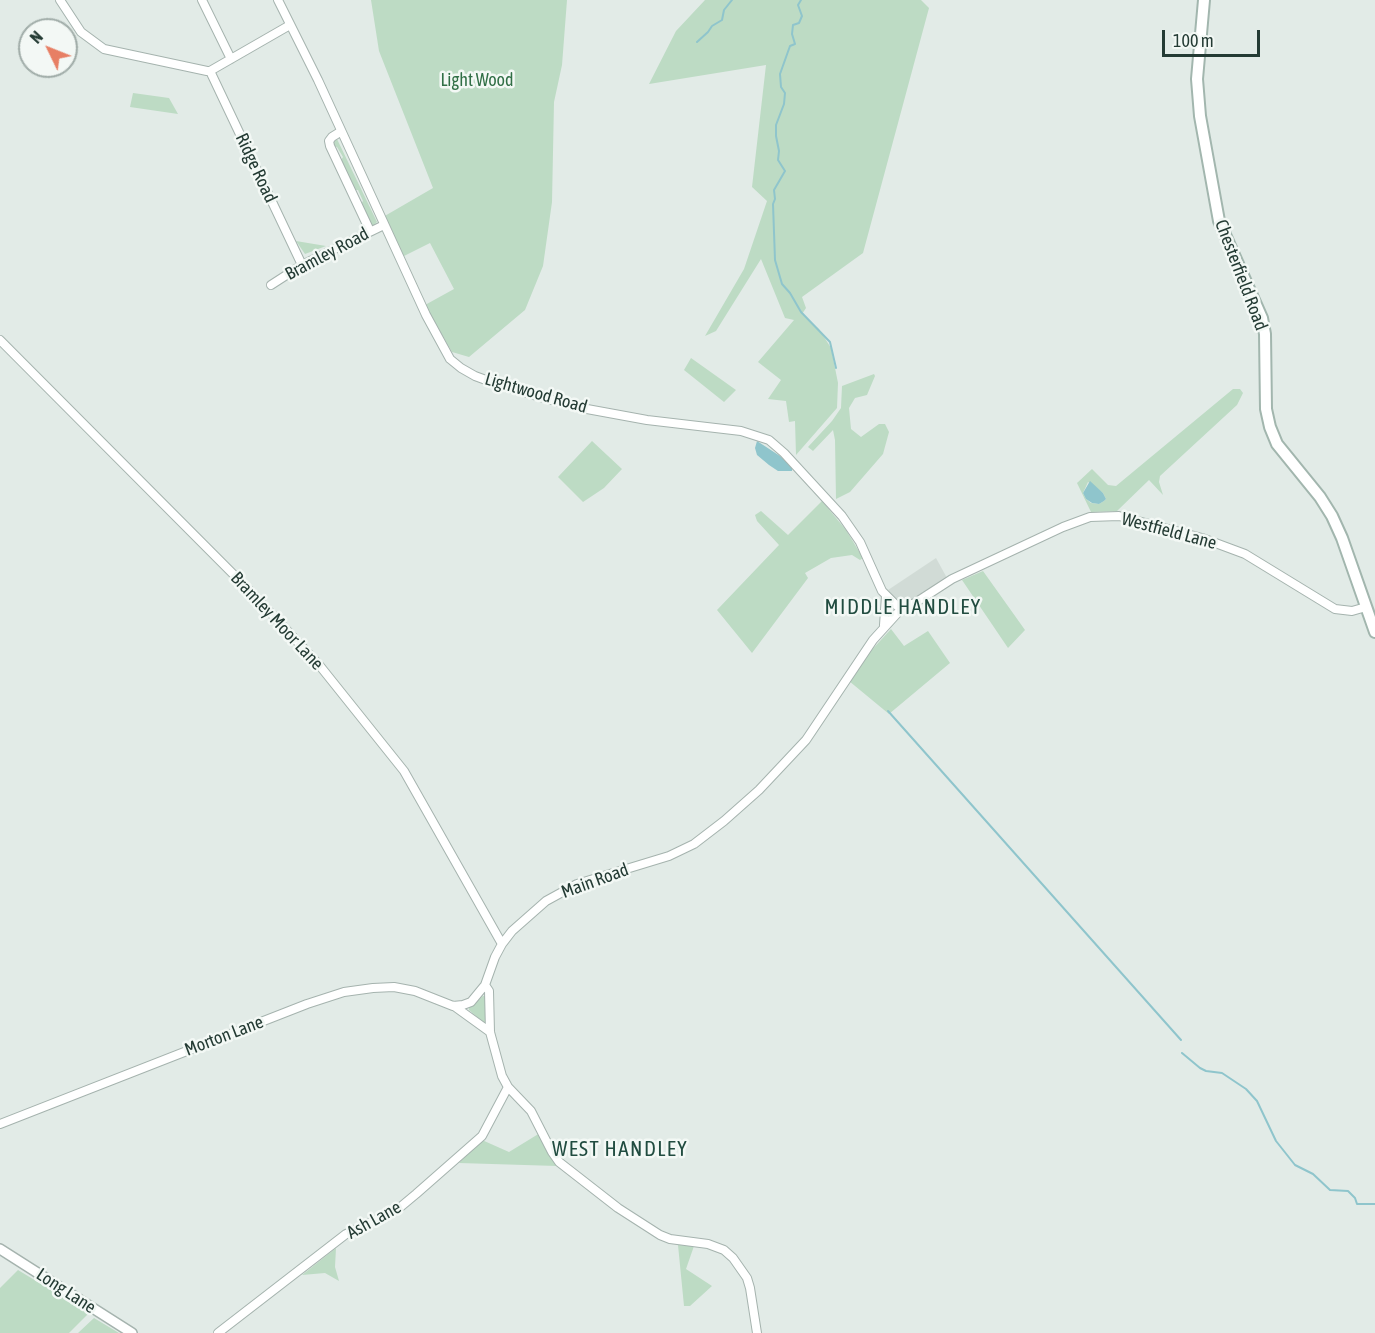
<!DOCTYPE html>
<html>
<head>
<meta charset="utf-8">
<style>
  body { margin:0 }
  #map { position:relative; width:1375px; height:1333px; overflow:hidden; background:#e2ebe7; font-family:"Asap Condensed",sans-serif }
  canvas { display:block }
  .north { position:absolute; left:18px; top:18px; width:60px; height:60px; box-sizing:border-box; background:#f3f8f5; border:2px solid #a0aca8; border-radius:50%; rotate:313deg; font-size:16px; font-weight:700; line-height:24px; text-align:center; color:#243b34 }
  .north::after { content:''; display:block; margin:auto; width:21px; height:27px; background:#e77f64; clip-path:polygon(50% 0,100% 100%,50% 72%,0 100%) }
  .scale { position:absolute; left:1162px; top:30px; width:98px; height:27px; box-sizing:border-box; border:3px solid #243b34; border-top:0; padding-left:8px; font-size:18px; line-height:21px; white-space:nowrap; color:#243b34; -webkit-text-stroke:4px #f3f8f5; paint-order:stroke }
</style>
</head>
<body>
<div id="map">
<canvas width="1375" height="1333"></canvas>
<div class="north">N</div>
<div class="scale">100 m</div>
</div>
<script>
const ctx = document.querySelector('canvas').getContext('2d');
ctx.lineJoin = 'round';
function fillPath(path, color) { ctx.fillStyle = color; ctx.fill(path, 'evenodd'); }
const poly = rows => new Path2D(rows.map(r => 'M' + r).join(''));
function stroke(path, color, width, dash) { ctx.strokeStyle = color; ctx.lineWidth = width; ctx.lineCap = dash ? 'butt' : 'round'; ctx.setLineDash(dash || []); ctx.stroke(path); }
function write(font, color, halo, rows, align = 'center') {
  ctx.font = font + ' "Asap Condensed",sans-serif'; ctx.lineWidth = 5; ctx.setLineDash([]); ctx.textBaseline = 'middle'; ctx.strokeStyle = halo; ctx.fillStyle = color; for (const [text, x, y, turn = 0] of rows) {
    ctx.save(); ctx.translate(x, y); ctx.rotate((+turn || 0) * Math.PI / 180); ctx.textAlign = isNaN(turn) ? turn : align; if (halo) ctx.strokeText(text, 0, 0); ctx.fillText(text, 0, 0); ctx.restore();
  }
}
fillPath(poly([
  [936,558,947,578,913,599,904,602,895,600,888,590]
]), '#d1dbd6');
fillPath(poly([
  [371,0,567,0,562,65,554,102,552,202,543,266,525,310,469,357,452,352,425,305,454,289,430,243,402,257,383,217,433,188,379,51],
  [705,0,921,0,929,8,863,253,802,297,806,308,802,314,819,329,831,348,838,383,837,408,796,455,795,421,789,422,786,401,768,399,781,380,758,362,794,320,785,318,761,259,716,331,705,336,744,269,767,201,752,187,766,65,649,84,676,31],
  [133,93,169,98,178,114,130,107],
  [336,137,377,222,374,225,371,225,360,205,363,201,358,190,353,190,340,162,343,157,337,147,333,146,331,142],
  [296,241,326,246,305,254],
  [691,358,736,390,724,402,684,370],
  [874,374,875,376,867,395,855,398,849,408,851,429,861,437,879,424,885,424,889,432,883,454,850,492,836,499,835,440,833,430,813,451,808,447,832,421,841,408,842,386],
  [1233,389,1240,389,1243,393,1237,405,1160,476,1159,482,1163,495,1149,480,1117,511,1091,512,1077,483,1092,469,1108,485,1116,486],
  [1088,482,1103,493,1106,499,1104,501,1099,504,1091,503,1086,499,1083,493],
  [592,441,622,469,604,488,583,502,558,477],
  [822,501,846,530,863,558,860,560,852,555,831,558,805,573,808,578,752,653,717,610,779,545,757,521,755,515,761,511,788,535],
  [983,571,1025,630,1008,648,962,580],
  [891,629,904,646,928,631,950,663,889,714,849,681,869,653],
  [483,996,485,996,487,1023,485,1024,469,1010,469,1008],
  [540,1133,551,1158,557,1166,459,1163,482,1140,509,1152],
  [678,1245,694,1246,686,1269,712,1286,690,1306,684,1306],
  [336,1248,335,1267,339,1281,325,1273,302,1275],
  [18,1270,89,1313,69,1333,0,1333,0,1288],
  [94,1318,119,1333,78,1333]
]), '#bddbc4');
fillPath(poly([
  [757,441,780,456,792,467,792,471,778,471,769,465,757,455,755,448],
  [1090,481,1103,493,1106,499,1104,501,1099,504,1092,503,1086,499,1083,493]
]), '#8fc5cc');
stroke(poly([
  [801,0,798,5,802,16,799,23,793,25,792,34,795,44,790,46,780,74,781,87,785,93,784,104,776,125,776,136,779,151,778,160,785,171,774,190,775,199,773,204,775,260,782,284,790,293,801,312,830,342,836,368],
  [697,42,708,32,712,26,722,20,724,10,732,0],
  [888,711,1181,1040],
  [1182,1053,1200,1068,1206,1071,1222,1073,1246,1089,1257,1101,1276,1141,1295,1165,1313,1174,1330,1190,1348,1191,1355,1198,1357,1204,1375,1204]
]), '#8fc5cc', 2);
const minor = poly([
  [60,0,81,32,104,49,207,71,210,71,290,25],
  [202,0,231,59],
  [278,0,318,80,426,315,450,359,461,368,475,376,494,383,540,397,587,409,647,420,741,431,769,440,784,453,842,516,860,542,882,591,897,606,903,607],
  [210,71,302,265],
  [340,132,332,137,329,141,330,146,370,231],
  [271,285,302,265,384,225],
  [0,340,253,594,320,666,404,771,502,944],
  [884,625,886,596],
  [485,985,489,991,490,1032,502,1076,508,1087,531,1111,552,1152,559,1162,618,1208,660,1235,670,1239,708,1244,724,1250,733,1258,747,1278,750,1288,757,1333],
  [454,1006,490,1032],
  [0,1124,307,1004,344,992,373,988,394,987,415,991,453,1006,463,1005,471,1002,485,985,495,957,502,944,512,931,546,901,577,884,669,856,694,844,724,821,759,790,806,740,873,640,903,607,915,603,952,579,1063,527,1090,517,1119,516,1202,538,1245,554,1335,609,1352,611,1366,607],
  [218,1333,346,1234,398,1209,416,1194,482,1136,508,1087]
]);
const tertiary = poly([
  [0,1249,132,1333]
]);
const secondary = poly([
  [1204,0,1197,79,1200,116,1219,221,1262,318,1265,334,1266,409,1270,427,1277,444,1320,497,1332,516,1342,538,1375,632]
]);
stroke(minor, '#a5b3ae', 10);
stroke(tertiary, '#a5b3ae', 12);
stroke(secondary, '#a2b6ae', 14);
stroke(minor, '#fff', 8);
stroke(tertiary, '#fff', 9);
stroke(secondary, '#fff', 10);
write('18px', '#316f46', '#f3f8f5', [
  ["Light Wood",477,80]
]);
write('18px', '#243b34', '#f3f8f5', [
  ["Ridge Road",256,168,65],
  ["Bramley Road",327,254,-28],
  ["Chesterfield Road",1241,275,69],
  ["Lightwood Road",536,393,16],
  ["Westfield Lane",1169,531,15],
  ["Bramley Moor Lane",277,621,47],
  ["Main Road",595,881,-20],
  ["Morton Lane",224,1036,-21],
  ["Ash Lane",374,1220,-29],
  ["Long Lane",66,1291,33]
]);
ctx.letterSpacing = '1.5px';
write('21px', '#214c40', '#f3f8f5', [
  ["MIDDLE HANDLEY",903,607],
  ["WEST HANDLEY",620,1149]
]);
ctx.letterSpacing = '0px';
</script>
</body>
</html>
